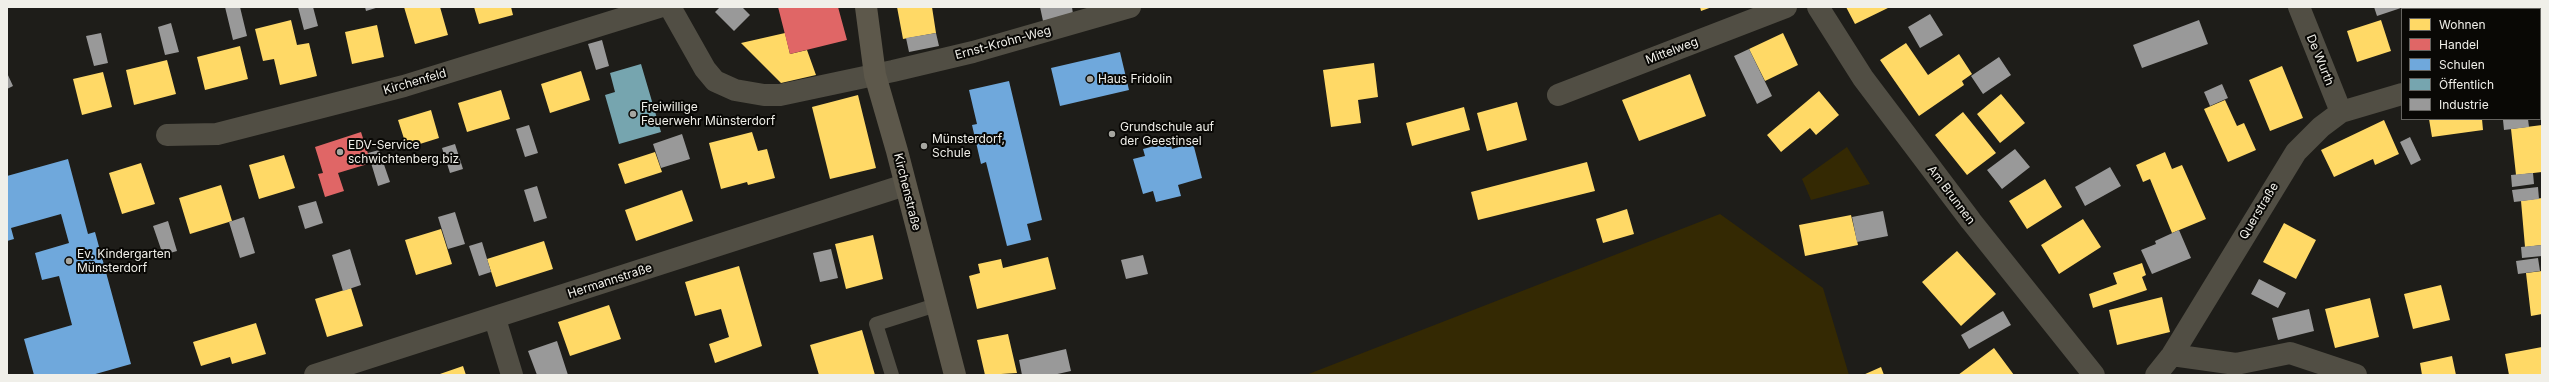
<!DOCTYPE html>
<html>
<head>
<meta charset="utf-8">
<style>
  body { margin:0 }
  #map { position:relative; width:2549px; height:382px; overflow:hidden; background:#1e1d19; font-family:Inter,sans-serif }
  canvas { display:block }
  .frame { position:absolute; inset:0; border:8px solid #f0efe9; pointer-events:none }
  .legend { position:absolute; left:2401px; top:8px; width:140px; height:112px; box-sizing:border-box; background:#090805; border:1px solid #656460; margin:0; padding:5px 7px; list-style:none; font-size:12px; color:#f0efe9 }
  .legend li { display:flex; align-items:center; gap:8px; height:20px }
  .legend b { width:20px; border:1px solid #656460 }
</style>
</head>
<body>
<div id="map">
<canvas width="2549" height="382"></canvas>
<div class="frame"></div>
<ul class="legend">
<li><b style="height:11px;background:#ffd966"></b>Wohnen</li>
<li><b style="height:11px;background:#e06666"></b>Handel</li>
<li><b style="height:11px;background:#6fa8dc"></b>Schulen</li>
<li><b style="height:11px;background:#76a5af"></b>Öffentlich</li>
<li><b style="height:11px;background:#999"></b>Industrie</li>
</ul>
</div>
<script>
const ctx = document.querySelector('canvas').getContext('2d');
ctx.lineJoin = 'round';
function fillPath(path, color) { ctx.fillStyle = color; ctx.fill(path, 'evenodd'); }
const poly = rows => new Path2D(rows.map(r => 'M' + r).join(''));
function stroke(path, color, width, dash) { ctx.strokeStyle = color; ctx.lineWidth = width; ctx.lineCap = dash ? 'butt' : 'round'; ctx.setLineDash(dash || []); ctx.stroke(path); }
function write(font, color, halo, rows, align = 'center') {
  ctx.font = font + ' Inter,sans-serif'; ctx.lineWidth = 4; ctx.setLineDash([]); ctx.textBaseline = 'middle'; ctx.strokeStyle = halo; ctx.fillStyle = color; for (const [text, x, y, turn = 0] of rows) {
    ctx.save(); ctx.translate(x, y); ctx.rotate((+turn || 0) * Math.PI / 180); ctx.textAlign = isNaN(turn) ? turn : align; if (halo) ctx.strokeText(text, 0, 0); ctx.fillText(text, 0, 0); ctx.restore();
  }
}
fillPath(poly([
  [1847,147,1870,184,1811,200,1802,179],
  [1720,214,1823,288,1849,375,1306,375]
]), '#342903');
fillPath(poly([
  [404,7,440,7,448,35,415,44],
  [474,7,511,7,513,15,479,24],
  [897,7,932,7,936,33,903,39],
  [1700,7,1712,7,1701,11],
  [1846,7,1890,7,1855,24],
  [2489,7,2540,7,2540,9,2489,9],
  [291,20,297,45,309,43,317,76,280,85,274,59,263,61,255,29],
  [2381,20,2391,51,2357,62,2347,31],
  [377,25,384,57,352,64,345,32],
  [785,33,790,54,807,50,816,75,781,83,741,43],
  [1783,33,1798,65,1765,81,1749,49],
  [1906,43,1928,75,1959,54,1972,74,1962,81,1964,85,1919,116,1880,60],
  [240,46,248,79,205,90,197,57],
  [167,60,176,94,134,105,126,70],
  [1374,63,1378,97,1358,100,1361,123,1331,127,1323,70],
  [2282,66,2303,118,2270,131,2249,80],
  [581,71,590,100,550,113,541,84],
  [103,72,112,107,82,115,73,79],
  [1690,74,1706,116,1639,141,1622,100],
  [501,90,510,119,467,132,458,103],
  [1819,91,1839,115,1816,135,1810,128,1781,152,1767,135],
  [2001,94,2025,123,2000,143,1977,114],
  [858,95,876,168,830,179,812,107],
  [2225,100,2237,126,2244,123,2256,150,2228,162,2204,109],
  [1517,102,1527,140,1487,151,1477,113],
  [1464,107,1470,130,1412,146,1406,123],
  [431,110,439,138,407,148,398,120],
  [1963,112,1996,153,1967,175,1935,135],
  [2429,119,2482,119,2483,130,2432,137],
  [2384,120,2399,154,2375,165,2373,159,2334,177,2321,150],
  [2542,125,2542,172,2516,175,2511,129],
  [752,132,758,151,767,149,775,178,748,185,747,182,721,189,709,143],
  [655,152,662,172,625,184,618,164],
  [2165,152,2172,169,2182,165,2206,219,2172,233,2150,179,2143,182,2136,165],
  [284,155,295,188,259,199,249,165],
  [1587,162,1595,191,1478,220,1471,192],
  [141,163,155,204,122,214,109,173],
  [2045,179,2062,207,2027,229,2009,201],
  [221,185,232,221,190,234,179,198],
  [682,190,693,221,636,241,625,210],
  [2542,198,2542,245,2525,247,2521,201],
  [1627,209,1634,234,1603,243,1596,219],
  [1851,215,1858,245,1805,256,1799,225],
  [2083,219,2101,247,2059,274,2041,245],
  [2284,223,2316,240,2296,279,2263,262],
  [441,229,452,264,416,275,405,240],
  [873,235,883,279,846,289,835,244],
  [544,241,553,269,496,287,487,259],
  [1957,251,1996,294,1961,326,1922,282],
  [1048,257,1056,289,977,309,969,276,980,273,978,264,1001,259,1003,268],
  [2142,263,2146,275,2142,277,2147,290,2093,308,2089,294,2117,284,2113,273],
  [739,266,762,346,715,363,709,344,729,337,721,309,695,316,685,282],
  [2542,271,2542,314,2531,316,2526,273],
  [2441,285,2450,320,2413,329,2404,294],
  [351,288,363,326,327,337,315,299],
  [2162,297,2170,332,2117,345,2109,310],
  [2370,298,2379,337,2335,348,2325,309],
  [609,305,621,339,570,356,558,322],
  [256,323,266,354,232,364,230,357,201,366,193,342],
  [862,330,875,375,819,375,810,345],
  [1008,334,1017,373,985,375,977,340],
  [2542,347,2542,375,2509,375,2505,354],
  [1994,348,2014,375,1958,375],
  [2452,356,2456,375,2422,375,2420,363],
  [463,366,466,375,437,375],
  [1881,367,1884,375,1863,375]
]), '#ffd966');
fillPath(poly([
  [778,7,838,7,847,40,790,54],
  [361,132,371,163,338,173,344,191,325,197,318,174,323,173,315,147]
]), '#e06666');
fillPath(poly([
  [1120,52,1129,90,1060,106,1051,68],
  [1009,81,1042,220,1027,224,1031,240,1007,246,986,162,981,164,972,125,977,124,969,90],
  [1170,142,1172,149,1193,143,1202,178,1178,185,1181,196,1156,202,1153,191,1143,194,1133,159,1145,156,1143,149],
  [68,159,88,234,95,232,131,364,92,375,34,375,24,339,72,325,59,276,42,280,35,253,69,243,61,214,11,228,14,239,7,241,7,176]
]), '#6fa8dc');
fillPath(poly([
  [641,64,661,132,619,144,605,95,615,92,610,73]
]), '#76a5af');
fillPath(poly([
  [225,7,240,7,247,36,233,40],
  [298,7,313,7,318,26,304,30],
  [365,7,379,7,366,11],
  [720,7,742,7,750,15,734,31,715,12],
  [1040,7,1072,7,1073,14,1043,21],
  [2374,7,2404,7,2377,16],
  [1930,14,1943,35,1920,48,1908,27],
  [2199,20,2208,44,2142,68,2133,45],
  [171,23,179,52,165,55,158,27],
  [101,33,108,63,94,66,86,36],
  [936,33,939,46,909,52,906,38],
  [602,40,609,66,596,70,588,44],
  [1749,49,1772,96,1757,104,1734,56],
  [1999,57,2011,75,1983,94,1971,76],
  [7,73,13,86,7,89],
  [2222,84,2228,98,2210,106,2204,92],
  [2511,119,2528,119,2529,127,2504,130,2503,120],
  [529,125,538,153,525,157,516,129],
  [682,134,690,159,661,168,653,144],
  [2410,137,2421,160,2411,165,2400,142],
  [455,144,463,169,450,173,442,148],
  [2015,149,2030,167,2002,189,1987,170],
  [379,150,390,182,378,186,368,153],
  [2110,167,2121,186,2085,206,2075,187],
  [2533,173,2534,184,2512,187,2511,175],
  [537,186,547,218,534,222,524,190],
  [2538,187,2539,199,2514,202,2512,190],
  [316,201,323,223,305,229,298,206],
  [1883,211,1888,236,1857,242,1852,217],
  [455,212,465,244,448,249,438,217],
  [244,217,255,253,240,258,229,222],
  [168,221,177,251,163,255,153,226],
  [2179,230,2191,258,2152,274,2141,250,2156,244,2155,241],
  [482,242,491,272,479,276,469,246],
  [2542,245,2542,256,2522,258,2521,247],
  [350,249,361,285,343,291,332,255],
  [831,249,838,278,820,282,813,253],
  [1143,255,1148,274,1126,279,1121,260],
  [2538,258,2540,271,2518,274,2516,261],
  [2259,279,2286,293,2278,308,2251,294],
  [2309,309,2314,331,2278,340,2272,318],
  [2003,311,2011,325,1969,349,1961,335],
  [557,341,568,375,537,375,528,351],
  [1066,349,1071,371,1053,375,1022,375,1019,360]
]), '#999');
stroke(poly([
  [892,375,876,324,936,305]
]), '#514e44', 14);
stroke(poly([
  [670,7,705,69,715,81,735,90,764,95,780,95,893,71,973,52,1130,7],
  [1818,7,1863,78,1971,221,2094,375],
  [2299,7,2341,112],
  [2540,56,2542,56],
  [1558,95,1786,7],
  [167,135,217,134,404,86,659,7],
  [495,319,512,375],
  [2172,355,2236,364,2290,353,2356,375],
  [315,375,905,185],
  [2156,375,2172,355,2296,152,2321,127,2341,112,2402,94]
]), '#514e44', 22);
stroke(poly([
  [866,7,875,75,897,151,955,375]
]), '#5d584b', 22);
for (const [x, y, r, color] of [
  [1090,79,4,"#a6a6a0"],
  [633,114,4,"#a6a6a0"],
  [1112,134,4,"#a6a6a0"],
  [924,146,4,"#a6a6a0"],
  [340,152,4,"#a6a6a0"],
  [69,261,4,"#a6a6a0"]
]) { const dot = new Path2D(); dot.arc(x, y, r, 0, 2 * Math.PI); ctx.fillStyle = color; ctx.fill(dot); stroke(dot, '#090805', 1.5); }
write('12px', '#f0efe9', '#090805', [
  ["Ernst-Krohn-Weg",1003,43,-15],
  ["Mittelweg",1672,51,-21],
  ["De Wurth",2320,60,68],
  ["Kirchenfeld",415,82,-16],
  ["Kirchenstraße",907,192,76],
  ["Am Brunnen",1951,195,53],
  ["Querstraße",2259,211,-59],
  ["Hermannstraße",610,281,-18]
]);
write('12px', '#f0efe9', '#090805', [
  ["Haus Fridolin",1098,79],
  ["Freiwillige",641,107],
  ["Feuerwehr Münsterdorf",641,121],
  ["Grundschule auf",1120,127],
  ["der Geestinsel",1120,141],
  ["Münsterdorf,",932,139],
  ["Schule",932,153],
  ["EDV-Service",348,145],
  ["schwichtenberg.biz",348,159],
  ["Ev. Kindergarten",77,254],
  ["Münsterdorf",77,268]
], 'left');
</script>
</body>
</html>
